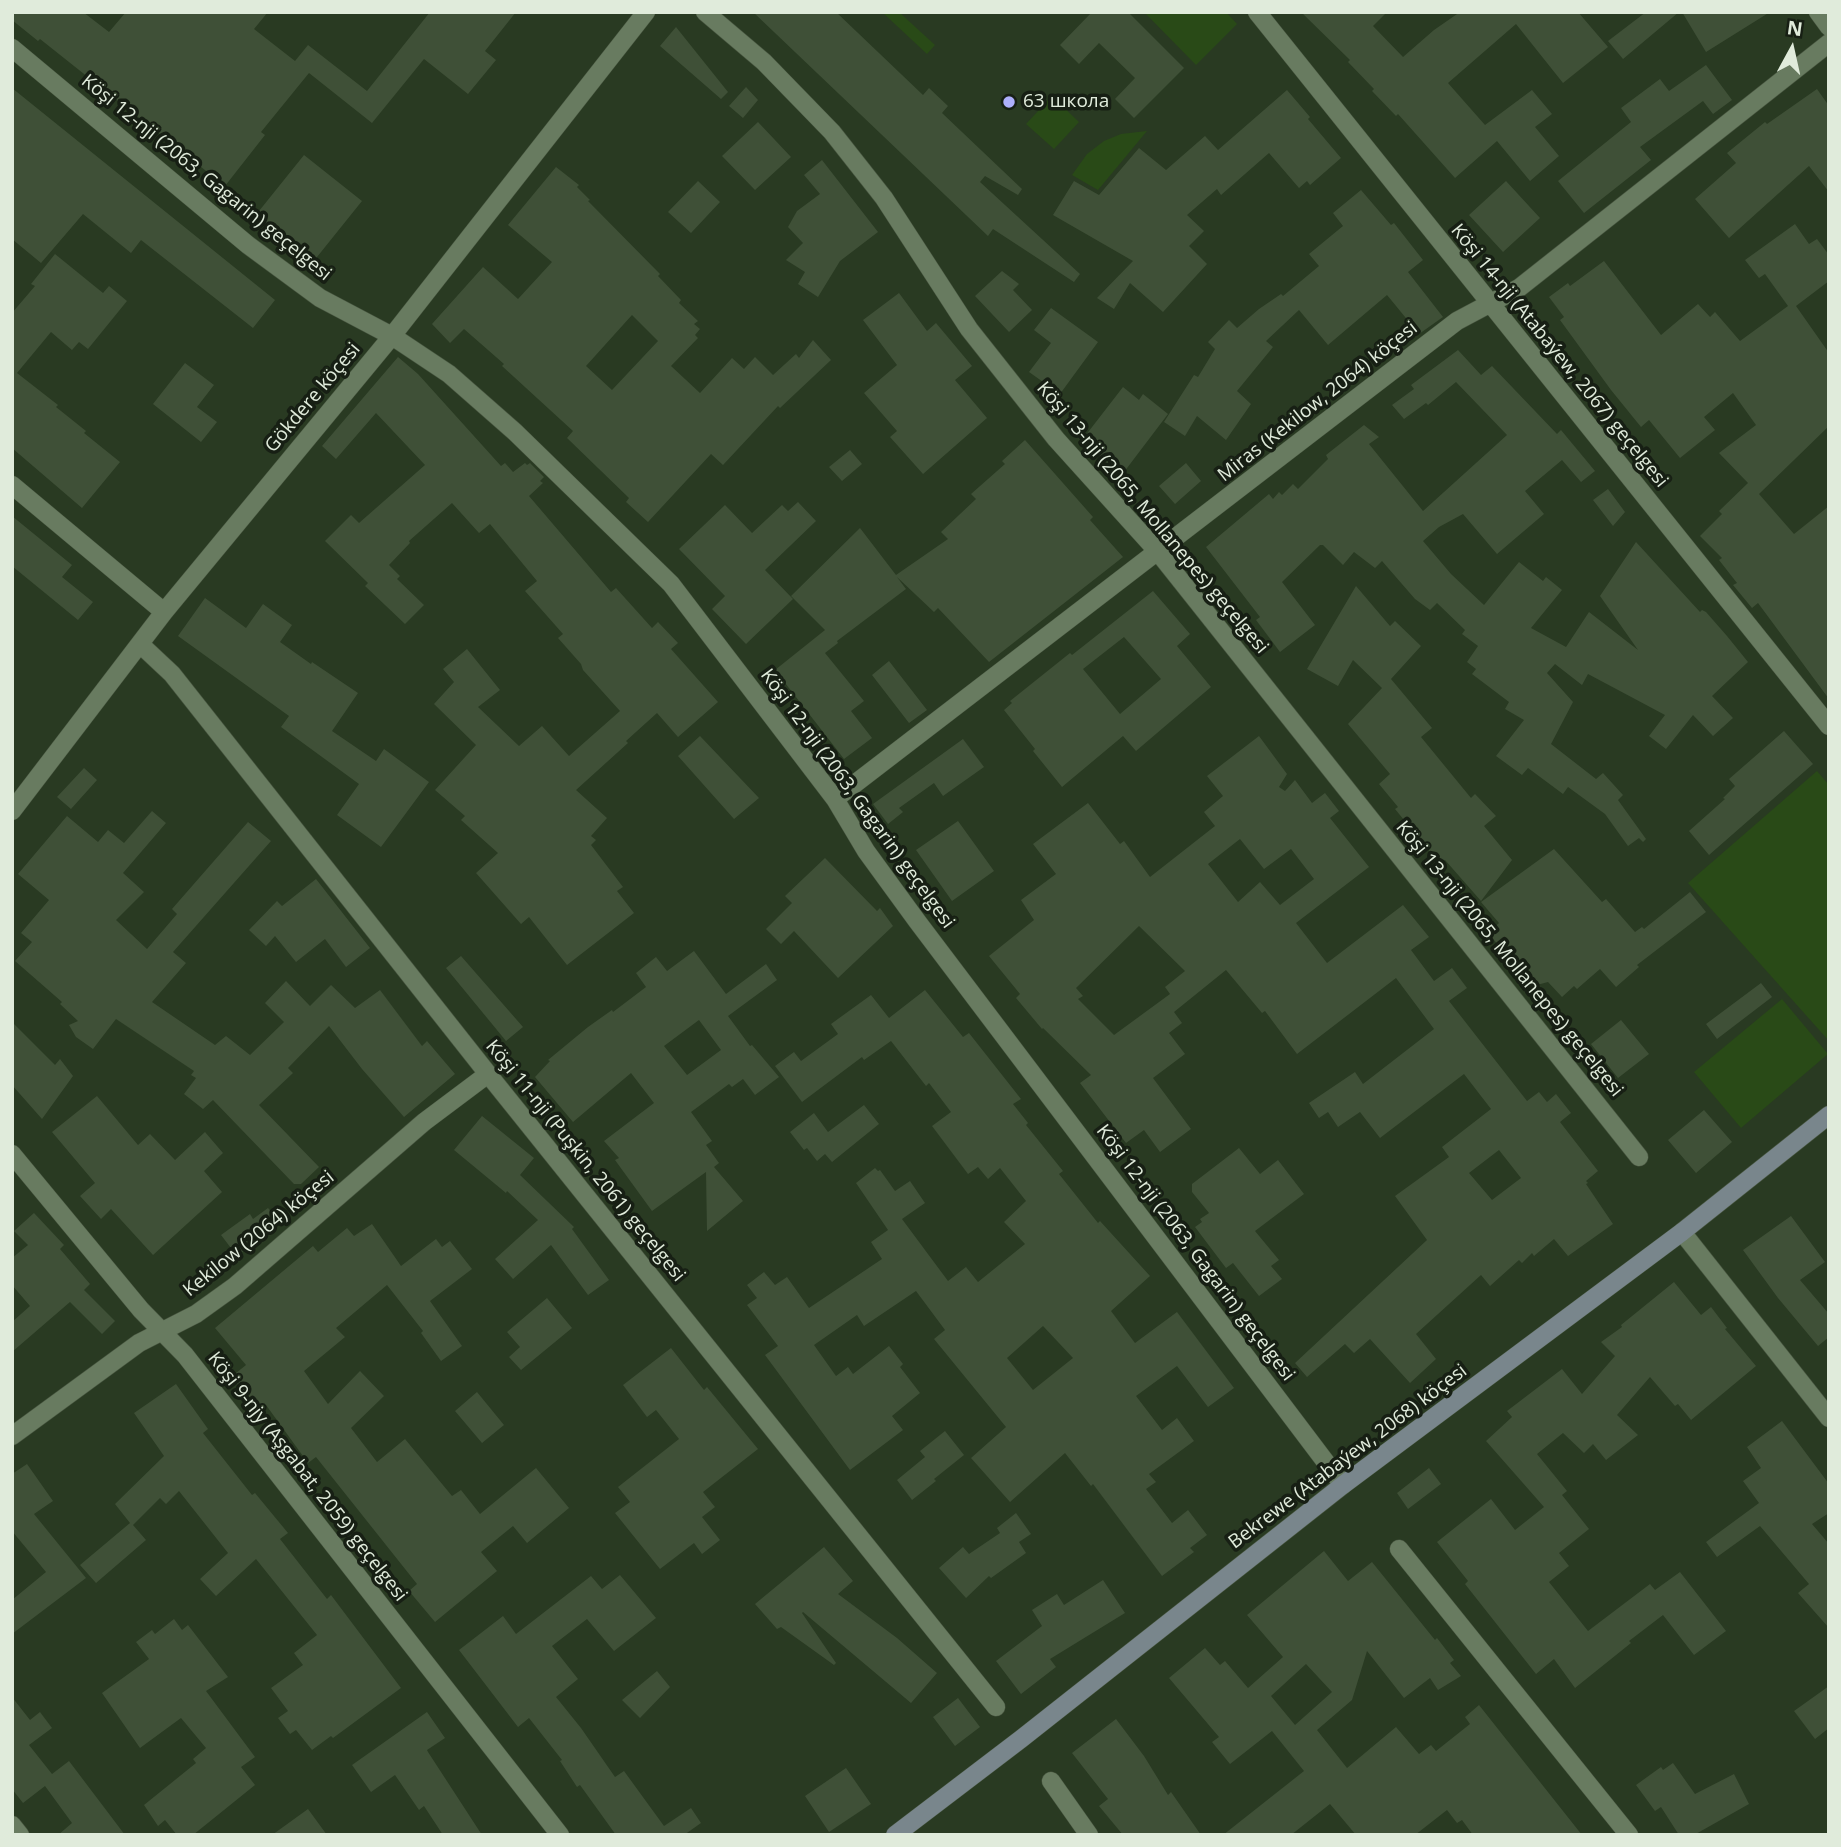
<!DOCTYPE html>
<html>
<head>
<meta charset="utf-8">
<style>
  body { margin:0 }
  #map { position:relative; width:1841px; height:1847px; overflow:hidden; background:#293a22; font-family:"Open Sans",sans-serif }
  canvas { display:block }
  .frame { position:absolute; inset:0; border:14px solid #e0ebdb; pointer-events:none }
  .north { position:absolute; left:1757px; top:14px; width:70px; height:70px; -webkit-text-stroke:5px #171f14; paint-order:stroke; rotate:8deg; font-size:19px; font-weight:700; line-height:28px; text-align:center; color:#e0ebdb }
  .north::after { content:''; display:block; margin:auto; width:24px; height:32px; background:#e0ebdb; clip-path:polygon(50% 0,100% 100%,50% 72%,0 100%) }
</style>
</head>
<body>
<div id="map">
<canvas width="1841" height="1847"></canvas>
<div class="frame"></div>
<div class="north">N</div>
</div>
<script>
const ctx = document.querySelector('canvas').getContext('2d');
ctx.lineJoin = 'round';
function fillPath(path, color) { ctx.fillStyle = color; ctx.fill(path, 'evenodd'); }
const poly = rows => new Path2D(rows.map(r => 'M' + r).join(''));
function stroke(path, color, width, dash) { ctx.strokeStyle = color; ctx.lineWidth = width; ctx.lineCap = dash ? 'butt' : 'round'; ctx.setLineDash(dash || []); ctx.stroke(path); }
function write(font, color, halo, rows, align = 'center') {
  ctx.font = font + ' "Open Sans",sans-serif'; ctx.lineWidth = 7; ctx.setLineDash([]); ctx.textBaseline = 'middle'; ctx.strokeStyle = halo; ctx.fillStyle = color; for (const [text, x, y, turn = 0] of rows) {
    ctx.save(); ctx.translate(x, y); ctx.rotate((+turn || 0) * Math.PI / 180); ctx.textAlign = isNaN(turn) ? turn : align; if (halo) ctx.strokeText(text, 0, 0); ctx.fillText(text, 0, 0); ctx.restore();
  }
}
fillPath(poly([
  [882,12,899,12,935,45,927,54],
  [1144,12,1226,12,1237,24,1196,65],
  [1052,96,1079,122,1054,149,1026,124],
  [1147,131,1098,190,1072,175,1087,154,1104,141,1121,134],
  [1817,771,1829,785,1829,1041,1688,883],
  [1782,999,1828,1054,1741,1128,1694,1072]
]), '#294a17');
fillPath(poly([
  [12,12,83,12,109,32,126,12,268,12,254,29,295,61,308,45,367,91,430,12,516,12,485,51,496,60,468,94,424,59,372,123,309,73,261,132,265,135,225,186,40,39,38,41,12,20],
  [753,12,836,12,923,95,929,88,948,106,942,113,1022,189,1018,195,985,176,980,182,1080,274,1074,282,993,229,988,236],
  [1092,12,1128,12,1184,68,1134,118,1115,99,1135,78,1099,43,1079,64,1060,45],
  [1301,12,1387,12,1373,26,1403,57,1434,30,1460,12,1578,12,1608,47,1563,83,1516,24,1448,83,1485,125,1532,90,1552,114,1535,127,1559,156,1530,181,1497,141,1455,178,1398,114,1396,116,1372,91,1374,89,1348,62,1350,60],
  [1646,12,1679,12,1623,59,1608,41],
  [1682,12,1770,12,1706,52],
  [676,27,728,92,721,99,660,46],
  [1706,65,1732,100,1713,114,1703,101,1640,147,1651,160,1584,213,1558,181,1631,122,1621,108,1660,79,1669,91],
  [746,87,758,100,743,118,729,106],
  [12,88,275,300,253,328,141,240,131,253,83,214,41,263,12,239],
  [1817,89,1829,106,1829,192,1809,166,1729,238,1695,199,1736,163,1727,153,1765,122,1767,124],
  [1287,90,1310,117,1308,119,1341,158,1310,185,1307,181,1299,188,1269,153,1221,195,1217,189,1187,215,1204,231,1189,246,1207,264,1163,312,1130,283,1114,309,1097,298,1133,261,1053,215,1074,181,1099,195,1139,148,1166,170,1205,136,1218,150],
  [758,122,791,157,755,190,722,156],
  [304,155,362,201,313,262,255,216],
  [822,160,878,232,840,261,818,297,798,284,805,272,786,260,803,243,788,227,797,211,820,194,804,175],
  [556,167,579,185,577,187,590,200,588,201,660,274,658,276,681,300,679,303,698,321,694,324,700,329,695,335,698,338,671,366,700,393,732,358,744,369,755,357,773,375,796,354,799,358,813,340,831,360,780,408,778,406,723,465,711,454,648,522,626,502,629,498,567,438,573,431,502,366,504,364,464,329,450,343,432,324,483,267,518,299,552,262,508,225],
  [632,315,658,341,612,390,586,366],
  [698,181,720,202,691,233,668,212],
  [1506,181,1540,218,1503,252,1469,215],
  [1361,190,1391,225,1394,223,1423,260,1408,272,1443,317,1419,334,1387,295,1328,345,1299,310,1266,341,1273,347,1237,391,1251,404,1226,440,1197,416,1185,436,1164,422,1194,375,1198,377,1215,349,1208,342,1229,320,1237,328,1259,309,1281,294,1283,296,1319,266,1309,254,1343,226,1333,213],
  [1795,224,1809,244,1817,239,1829,255,1829,281,1796,306,1829,353,1829,426,1759,494,1794,534,1829,506,1829,699,1758,603,1752,608,1733,585,1737,583,1719,560,1722,558,1700,536,1722,514,1719,511,1748,483,1719,453,1756,425,1733,393,1704,417,1715,430,1680,458,1649,420,1641,427,1611,390,1560,320,1564,317,1549,297,1568,283,1570,286,1604,261,1661,335,1698,304,1710,317,1715,312,1740,341,1788,306,1765,274,1759,278,1745,260],
  [55,254,103,293,109,286,127,301,88,349,79,342,72,350,51,332,17,373,58,405,56,407,86,431,84,433,120,462,82,508,12,448,12,313,35,286,31,284],
  [1002,271,1019,284,1013,290,1032,310,1009,332,975,296],
  [899,293,927,331,936,323,972,366,955,380,987,418,923,474,890,437,897,431,864,393,897,365,863,320],
  [1051,308,1098,342,1060,394,1029,372,1051,343,1034,330],
  [1458,350,1481,375,1492,366,1557,434,1561,430,1595,471,1581,482,1562,460,1525,491,1544,514,1497,554,1463,514,1439,527,1423,541,1451,574,1484,605,1519,562,1543,581,1546,577,1562,590,1531,628,1566,647,1589,612,1638,650,1600,596,1636,542,1700,612,1702,610,1706,612,1727,636,1748,662,1712,696,1733,718,1713,736,1693,715,1666,749,1649,736,1665,715,1588,674,1582,685,1555,664,1547,673,1573,702,1551,744,1596,779,1603,773,1623,795,1618,800,1646,839,1643,842,1639,838,1628,846,1605,814,1568,787,1563,794,1528,768,1522,775,1496,756,1524,720,1505,709,1509,702,1472,674,1476,669,1467,662,1478,646,1462,634,1465,630,1437,603,1430,610,1415,599,1382,561,1375,568,1354,552,1343,565,1323,545,1320,545,1282,582,1315,625,1280,652,1256,620,1260,617,1206,547,1269,494,1273,499,1279,492,1282,495,1293,484,1298,489,1328,459,1326,455,1364,425,1379,437,1369,444,1423,511,1507,435,1456,382,1428,405,1426,403,1404,419,1392,405,1414,389,1411,385],
  [398,357,418,374,501,466,505,463,513,472,525,463,527,465,530,463,544,477,540,481,543,483,529,496,611,592,616,588,652,628,658,622,678,643,671,649,718,702,678,737,657,713,626,741,628,743,576,790,607,818,591,836,596,840,591,845,623,887,617,891,634,913,567,965,529,917,521,924,476,873,498,853,461,820,465,816,435,790,476,745,434,704,454,682,443,669,467,649,500,690,478,707,519,746,542,726,569,756,620,711,583,670,581,664,558,638,563,634,525,591,537,581,490,524,479,533,452,503,409,541,410,543,389,565,400,576,397,579,424,605,405,624,365,586,368,583,325,541,351,515,359,523,425,465,376,413,336,459,322,446],
  [185,363,214,385,197,407,217,422,201,442,153,404],
  [1123,387,1139,400,1143,394,1168,414,1121,476,1082,440],
  [1025,440,1093,517,1090,520,1123,557,989,662,938,608,934,612,897,577,906,589,837,641,838,643,825,653,864,701,851,711,872,738,844,759,775,670,825,630,791,596,860,528,896,575,948,539,941,532,976,499,971,494,1005,464,1002,461],
  [850,450,862,464,842,481,829,467],
  [1186,463,1201,481,1175,504,1159,486],
  [1608,489,1625,512,1613,526,1593,500],
  [798,502,816,521,765,570,793,599,746,644,712,609,725,596,679,549,725,505,752,533,782,505,788,511],
  [12,516,72,565,62,577,93,602,78,620,12,566],
  [1356,586,1390,626,1395,621,1421,646,1391,679,1432,728,1421,737,1471,798,1475,794,1496,816,1484,826,1512,860,1481,901,1445,860,1440,864,1395,809,1398,807,1379,784,1390,774,1348,724,1382,688,1353,660,1338,686,1307,669],
  [1153,591,1190,634,1177,646,1211,687,1136,751,1123,736,1062,787,1033,751,1035,749,1004,710,1012,703,1010,701,1070,653,1072,655],
  [1124,637,1161,679,1120,714,1083,669],
  [205,598,246,628,263,604,292,625,280,642,311,664,312,662,358,693,332,731,376,761,384,749,429,782,381,847,337,815,359,784,281,727,289,716,178,636],
  [889,661,927,710,909,723,872,675],
  [1784,731,1813,764,1709,855,1689,831,1725,799,1723,798,1735,786,1729,779],
  [700,736,759,798,734,819,678,756],
  [1259,736,1287,774,1279,787,1285,791,1295,780,1312,803,1325,793,1339,811,1330,818,1369,867,1296,923,1327,963,1403,905,1429,937,1411,950,1434,981,1452,968,1467,988,1449,1001,1527,1101,1539,1092,1547,1102,1556,1094,1571,1113,1560,1122,1598,1171,1586,1181,1588,1183,1586,1184,1613,1224,1568,1256,1554,1239,1534,1256,1532,1253,1522,1263,1519,1260,1490,1286,1481,1275,1416,1334,1436,1359,1410,1383,1370,1339,1354,1353,1345,1344,1307,1377,1295,1363,1427,1240,1395,1196,1449,1157,1442,1147,1491,1109,1464,1074,1380,1138,1360,1112,1338,1127,1328,1112,1319,1118,1309,1103,1355,1072,1363,1084,1434,1029,1396,978,1297,1054,1265,1011,1262,1013,1226,970,1174,1012,1182,1023,1169,1033,1185,1054,1153,1078,1191,1129,1160,1152,1144,1130,1126,1143,1080,1083,1091,1075,1043,1028,1042,1029,1016,998,1020,994,989,956,1034,920,1021,900,1056,874,1033,844,1088,803,1120,844,1124,841,1150,877,1215,826,1204,812,1223,796,1207,776],
  [1240,839,1264,869,1291,849,1314,879,1280,905,1260,882,1238,902,1208,864],
  [1139,926,1185,971,1165,987,1170,994,1114,1035,1078,999,1083,996,1076,988],
  [1499,1150,1521,1178,1492,1200,1469,1173],
  [963,739,984,767,943,796,934,783,899,808,903,812,888,824,873,804],
  [84,768,97,780,71,809,57,797],
  [152,811,166,823,123,873,144,892,116,920,147,949,177,914,172,909,248,822,271,841,173,952,186,963,152,1002,215,1045,226,1036,250,1055,284,1022,265,1003,286,981,310,1006,331,985,355,1008,380,990,422,1046,427,1041,455,1074,404,1117,362,1069,329,1026,288,1068,293,1073,259,1105,319,1167,301,1184,294,1184,213,1100,203,1109,184,1094,196,1078,191,1075,194,1071,116,1019,93,1049,76,1037,69,1025,78,1021,60,1004,62,1002,15,961,32,942,21,933,49,900,18,874,67,816,98,842,108,830,124,843],
  [958,821,994,871,952,901,916,850],
  [1554,849,1602,902,1606,899,1635,932,1642,927,1644,929,1690,892,1706,912,1637,965,1639,967,1616,987,1600,969,1577,989,1574,986,1562,997,1548,982,1533,986,1488,933,1499,923,1481,902],
  [825,858,877,911,880,908,893,926,838,978,794,931,781,944,766,929,792,903,785,896],
  [316,879,370,948,346,967,325,939,296,962,275,936,266,946,249,930,277,901,282,906],
  [694,951,726,994,766,964,777,980,728,1016,750,1046,752,1045,779,1077,755,1095,743,1079,732,1087,729,1084,691,1112,712,1141,706,1145,719,1163,714,1167,743,1201,707,1231,706,1172,652,1211,615,1160,619,1158,604,1141,654,1103,631,1073,573,1122,535,1077,550,1061,548,1060,588,1027,612,1010,613,1012,646,987,636,973,656,957,667,971],
  [699,1020,721,1050,687,1075,664,1046],
  [461,956,523,1027,506,1041,446,968],
  [1761,983,1772,997,1717,1039,1706,1024],
  [925,990,963,1037,969,1033,1021,1099,1013,1104,1028,1123,1026,1125,1063,1171,1059,1174,1098,1223,1100,1221,1150,1276,1111,1311,1135,1343,1177,1312,1234,1388,1208,1407,1177,1366,1136,1396,1162,1430,1177,1418,1194,1441,1149,1474,1156,1482,1146,1489,1172,1523,1188,1510,1207,1535,1190,1548,1194,1552,1162,1576,1093,1484,1091,1486,1065,1453,1010,1502,971,1458,1006,1427,934,1339,945,1330,916,1291,864,1326,857,1315,814,1345,836,1376,848,1367,853,1374,889,1346,903,1364,900,1367,920,1393,892,1416,903,1430,850,1470,765,1355,778,1346,747,1305,757,1298,747,1285,764,1272,775,1285,787,1277,809,1308,882,1259,871,1242,888,1230,856,1183,875,1168,878,1171,880,1170,895,1191,910,1181,925,1203,902,1219,948,1281,966,1267,978,1282,1025,1244,1004,1222,1026,1201,1000,1168,988,1179,978,1167,968,1174,932,1126,951,1112,929,1083,926,1086,891,1041,864,1060,862,1057,802,1102,775,1066,794,1052,801,1061,838,1034,831,1024,871,995,889,1018],
  [1043,1326,1073,1358,1033,1390,1007,1358],
  [1621,1020,1649,1054,1618,1078,1591,1044],
  [12,1022,55,1065,60,1059,73,1076,42,1119,12,1085],
  [97,1096,138,1145,150,1134,175,1160,205,1132,223,1153,204,1171,222,1192,153,1255,111,1209,101,1219,80,1196,95,1183,52,1132],
  [864,1105,879,1124,832,1162,825,1154,817,1161,807,1148,804,1150,790,1132,814,1113,828,1132],
  [1704,1110,1732,1142,1696,1173,1668,1140],
  [482,1116,534,1158,520,1175,574,1227,572,1229,609,1280,588,1295,551,1245,513,1279,495,1259,538,1220,507,1191,506,1193,454,1150],
  [1239,1148,1260,1174,1278,1160,1304,1194,1255,1231,1279,1260,1271,1266,1282,1279,1259,1296,1233,1263,1226,1268,1195,1227,1202,1222,1200,1219,1209,1213,1192,1192,1192,1184],
  [268,1208,281,1223,237,1256,221,1235,250,1214,253,1219],
  [34,1213,64,1245,60,1249,90,1284,84,1290,115,1321,102,1334,70,1302,12,1352,12,1322,30,1306,12,1285,12,1258,28,1245,14,1231],
  [1791,1216,1825,1262,1800,1280,1829,1314,1829,1337,1818,1346,1778,1298,1743,1250],
  [372,1224,401,1266,436,1239,442,1247,450,1241,472,1269,430,1301,462,1346,441,1361,421,1333,423,1331,387,1285,336,1328,345,1337,304,1371,328,1404,360,1371,384,1396,351,1428,377,1462,405,1439,452,1496,461,1490,480,1514,536,1468,569,1508,527,1543,513,1526,481,1552,497,1571,435,1622,409,1591,417,1584,316,1457,308,1463,266,1405,259,1410,231,1377,246,1365,215,1328,313,1246,318,1252,347,1228,354,1236],
  [1674,1282,1701,1315,1711,1307,1727,1328,1725,1329,1756,1366,1691,1420,1678,1404,1675,1406,1650,1377,1617,1415,1638,1435,1606,1460,1593,1444,1584,1453,1563,1433,1537,1454,1567,1491,1562,1495,1589,1529,1559,1553,1569,1566,1549,1582,1588,1631,1650,1584,1655,1590,1680,1572,1726,1631,1694,1655,1663,1615,1629,1641,1631,1643,1575,1688,1554,1659,1536,1674,1465,1584,1468,1581,1437,1542,1491,1499,1515,1530,1544,1507,1486,1441,1512,1417,1507,1411,1562,1369,1582,1394,1615,1356,1601,1342,1622,1327,1621,1325],
  [547,1298,572,1328,521,1370,509,1357,520,1347,507,1332],
  [671,1348,704,1390,707,1387,758,1449,703,1492,715,1507,702,1517,720,1540,702,1554,694,1543,660,1569,615,1513,630,1502,618,1487,679,1439,656,1410,647,1417,623,1385],
  [176,1384,208,1429,203,1433,252,1495,255,1493,288,1533,280,1539,327,1599,331,1595,401,1688,333,1738,331,1736,312,1750,296,1730,290,1734,278,1718,288,1711,271,1688,303,1665,294,1653,317,1635,256,1559,216,1596,200,1579,228,1553,179,1491,166,1504,160,1498,133,1525,146,1540,96,1583,80,1565,130,1523,115,1504,164,1456,134,1413],
  [477,1392,504,1425,482,1443,455,1411],
  [1782,1421,1829,1484,1829,1513,1812,1524,1829,1544,1829,1628,1798,1593,1809,1584,1760,1526,1717,1557,1706,1542,1759,1503,1743,1481,1761,1468,1747,1447],
  [945,1431,964,1455,934,1479,936,1481,912,1500,897,1480,925,1457,920,1451],
  [27,1464,53,1501,34,1514,86,1578,12,1634,12,1600,46,1572,12,1531,12,1474],
  [1429,1468,1441,1484,1408,1509,1397,1493],
  [1016,1513,1031,1534,1019,1542,1026,1553,991,1578,989,1576,966,1598,939,1568,963,1547,969,1554,1000,1533,997,1528],
  [824,1547,853,1581,838,1594,897,1638,937,1673,911,1703,803,1612,802,1613,836,1663,834,1665,781,1627,777,1629,755,1604],
  [1324,1551,1348,1581,1372,1562,1435,1640,1437,1638,1454,1660,1450,1663,1461,1676,1438,1690,1430,1678,1404,1698,1367,1651,1352,1700,1317,1730,1347,1768,1396,1727,1419,1754,1431,1745,1436,1751,1470,1724,1465,1717,1479,1705,1582,1835,1473,1835,1462,1820,1457,1823,1447,1810,1415,1835,1356,1835,1330,1804,1291,1835,1223,1835,1304,1771,1272,1731,1230,1764,1212,1742,1219,1737,1169,1678,1205,1648,1220,1665,1225,1661,1248,1688,1283,1657,1247,1615],
  [1306,1664,1332,1692,1295,1725,1271,1696],
  [620,1575,656,1618,614,1651,587,1619,552,1646,578,1679,556,1697,581,1728,615,1777,624,1771,664,1826,691,1808,701,1823,684,1835,616,1835,580,1785,577,1787,560,1761,562,1760,529,1718,518,1727,459,1650,503,1616,516,1634,591,1576,602,1589],
  [1103,1580,1125,1613,1050,1659,1056,1667,1021,1694,996,1661,1042,1626,1032,1610,1057,1594,1064,1605],
  [174,1619,182,1630,188,1625,228,1677,206,1691,255,1757,241,1767,255,1785,193,1835,177,1835,165,1820,158,1826,144,1805,196,1763,193,1759,206,1748,181,1718,140,1748,102,1693,149,1659,136,1642,152,1630,155,1634],
  [657,1671,670,1687,640,1718,622,1700],
  [1829,1686,1829,1728,1815,1739,1794,1711],
  [12,1697,30,1720,40,1712,52,1728,29,1745,52,1774,69,1761,125,1835,58,1835,72,1823,45,1786,23,1803,12,1789],
  [958,1698,980,1727,955,1746,933,1717],
  [427,1712,445,1738,427,1750,428,1752,482,1835,443,1835,424,1806,419,1810,395,1775,371,1792,352,1765],
  [1116,1719,1144,1756,1168,1795,1171,1792,1201,1835,1123,1835,1099,1806,1108,1799,1072,1753],
  [1673,1763,1695,1794,1734,1774,1749,1804,1694,1835,1679,1835,1661,1807,1655,1811,1636,1785,1661,1767,1663,1770],
  [846,1768,871,1804,829,1832,805,1796],
  [308,1809,327,1835,272,1835]
]), '#3f5037');
const minor = poly([
  [705,12,764,62,832,132,884,198,969,329,1056,439,1158,552,1639,1157],
  [1257,12,1829,726],
  [1818,12,1829,27],
  [12,48,248,245,320,298,392,336,449,374,515,432,671,584,835,799,866,851,917,921,1343,1485],
  [12,485,164,612],
  [140,644,172,674,488,1074,996,1707],
  [835,799,1457,321,1519,288,1829,43],
  [12,811,164,612,392,336,646,12],
  [12,1154,141,1310,185,1355,560,1835],
  [1682,1232,1829,1418],
  [12,1436,139,1343,196,1314,235,1286,424,1122,488,1074],
  [1399,1549,1629,1835],
  [1051,1781,1089,1835],
  [12,1825,20,1835]
]);
const secondary = poly([
  [895,1835,1021,1739,1343,1485,1682,1232,1829,1115]
]);
stroke(minor, '#485640', 19);
stroke(secondary, '#485640', 19);
stroke(minor, '#687b60', 18);
stroke(secondary, '#79868c', 18);
for (const [x, y, r, color] of [
  [1009,102,7,"#adaffb"]
]) { const dot = new Path2D(); dot.arc(x, y, r, 0, 2 * Math.PI); ctx.fillStyle = color; ctx.fill(dot); stroke(dot, '#171f14', 2.5); }
write('19px', '#e0ebdb', '#171f14', [
  ["63 школа",1023,102]
], 'left');
write('19px', '#e0ebdb', '#171f14', [
  ["Köşi 12-nji (2063, Gagarin) geçelgesi",206,178,39],
  ["Köşi 14-nji (Atabaýew, 2067) geçelgesi",1559,356,51],
  ["Gökdere köçesi",313,398,-50],
  ["Miras (Kekilow, 2064) köçesi",1318,402,-38],
  ["Köşi 13-nji (2065, Mollanepes) geçelgesi",1152,518,50],
  ["Köşi 12-nji (2063, Gagarin) geçelgesi",857,799,54],
  ["Köşi 13-nji (2065, Mollanepes) geçelgesi",1509,959,51],
  ["Köşi 11-nji (Puşkin, 2061) geçelgesi",585,1161,51],
  ["Kekilow (2064) köçesi",259,1234,-39],
  ["Köşi 12-nji (2063, Gagarin) geçelgesi",1195,1253,53],
  ["Bekrewe (Atabaýew, 2068) köçesi",1348,1457,-37],
  ["Köşi 9-njy (Aşgabat, 2059) geçelgesi",307,1477,52]
]);
</script>
</body>
</html>
